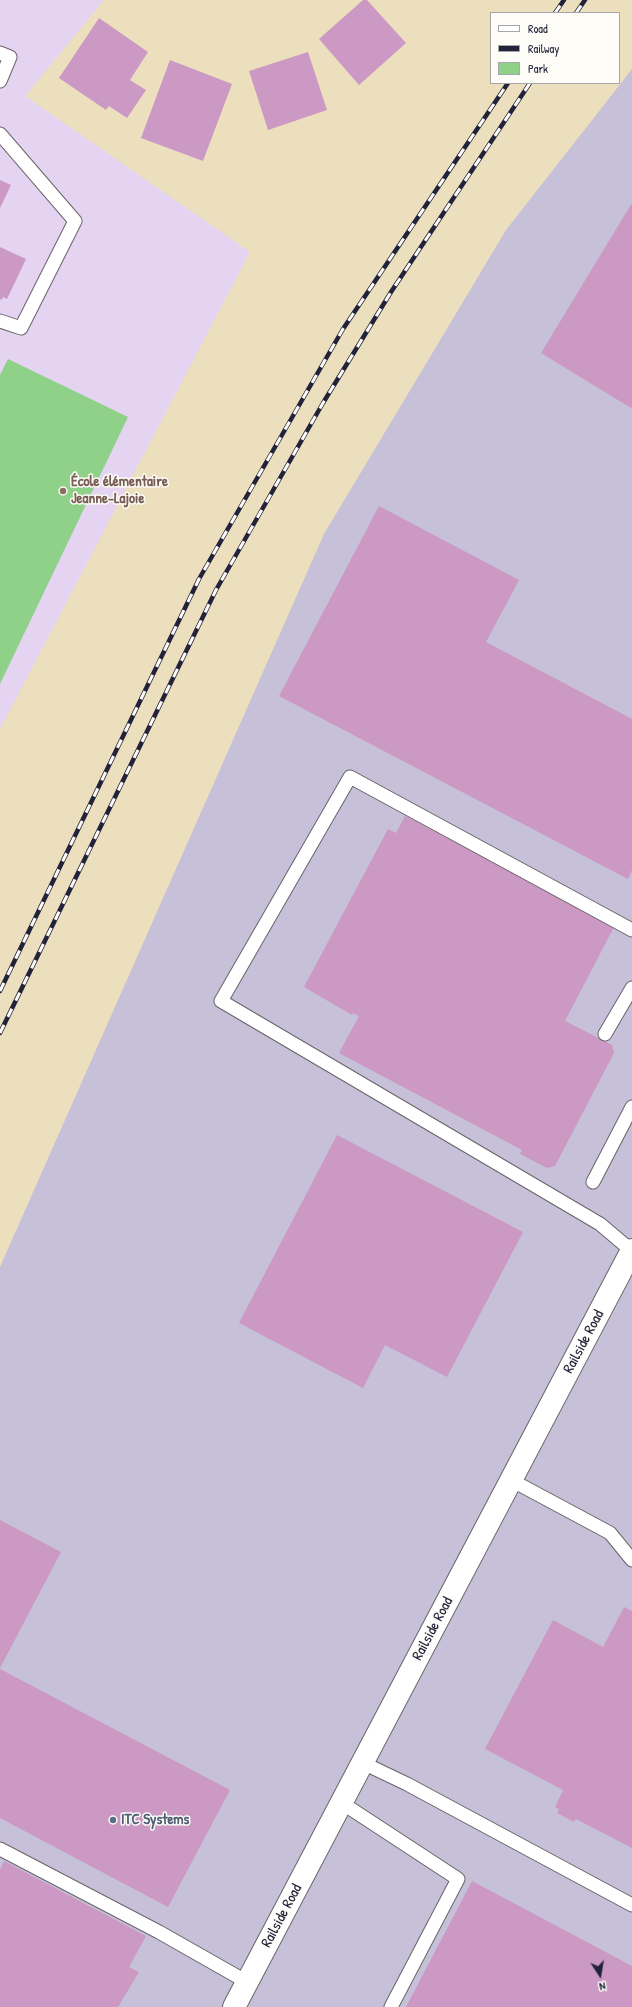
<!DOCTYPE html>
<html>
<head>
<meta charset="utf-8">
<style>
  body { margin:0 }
  #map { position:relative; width:632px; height:2007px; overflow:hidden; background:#ecdfbd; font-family:"Patrick Hand",sans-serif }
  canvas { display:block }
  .legend { position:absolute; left:490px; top:12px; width:130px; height:72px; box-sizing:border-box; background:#fdfcf7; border:1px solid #a5a5ac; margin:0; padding:5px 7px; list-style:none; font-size:12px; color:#22223b }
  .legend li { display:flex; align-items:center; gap:8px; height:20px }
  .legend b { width:20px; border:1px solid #a5a5ac }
  .north { position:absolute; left:580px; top:1955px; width:40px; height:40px; -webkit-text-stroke:3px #fdfcf7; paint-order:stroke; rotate:168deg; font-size:11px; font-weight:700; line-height:16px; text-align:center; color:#22223b }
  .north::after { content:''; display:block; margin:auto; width:14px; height:18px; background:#22223b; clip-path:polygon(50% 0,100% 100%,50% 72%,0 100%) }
</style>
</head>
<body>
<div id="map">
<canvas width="632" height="2007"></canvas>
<ul class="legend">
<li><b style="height:5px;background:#fff"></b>Road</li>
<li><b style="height:5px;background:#22223b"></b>Railway</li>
<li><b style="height:11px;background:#8fd189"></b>Park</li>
</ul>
<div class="north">N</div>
</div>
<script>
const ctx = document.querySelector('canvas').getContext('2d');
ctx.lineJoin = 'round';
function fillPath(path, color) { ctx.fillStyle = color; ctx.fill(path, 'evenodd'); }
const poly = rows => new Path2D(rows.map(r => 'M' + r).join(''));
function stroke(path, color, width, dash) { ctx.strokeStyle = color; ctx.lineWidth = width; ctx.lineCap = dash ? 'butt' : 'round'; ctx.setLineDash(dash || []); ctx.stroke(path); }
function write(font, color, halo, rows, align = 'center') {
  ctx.font = font + ' "Patrick Hand",sans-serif'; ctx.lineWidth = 3; ctx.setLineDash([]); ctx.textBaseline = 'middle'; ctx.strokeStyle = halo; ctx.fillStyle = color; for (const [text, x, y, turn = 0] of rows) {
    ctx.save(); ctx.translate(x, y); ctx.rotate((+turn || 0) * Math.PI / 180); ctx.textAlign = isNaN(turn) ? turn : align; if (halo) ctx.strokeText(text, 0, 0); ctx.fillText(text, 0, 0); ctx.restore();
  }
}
fillPath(poly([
  [0,0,104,0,25,96,250,252,0,729]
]), '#e4d3f1');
fillPath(poly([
  [632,69,632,2007,0,2007,0,1267,324,534,506,230]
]), '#c6c0d9');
fillPath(poly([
  [8,359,128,417,0,684,0,375]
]), '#8fd189');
fillPath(poly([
  [363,0,367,0,406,43,359,85,319,39],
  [99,18,148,52,130,80,146,90,127,118,109,106,106,110,59,78],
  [308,52,327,110,268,130,249,71],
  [170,60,232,84,203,161,141,138],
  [0,180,11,185,0,208],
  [632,203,632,407,631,408,541,353],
  [0,247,26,259,7,299,3,297,2,300,0,299],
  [379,506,519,580,486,642,632,719,632,870,628,879,279,696],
  [405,816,615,925,565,1021,612,1045,614,1053,555,1166,547,1168,520,1154,522,1150,339,1053,359,1016,353,1013,352,1015,304,987,388,829,396,833],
  [337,1135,523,1232,447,1377,385,1345,363,1388,239,1323],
  [0,1520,61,1552,0,1668],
  [624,1607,632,1611,632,1848,576,1819,574,1822,557,1813,559,1809,555,1807,563,1790,485,1749,553,1620,603,1647],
  [0,1669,230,1790,168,1907,0,1818],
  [4,1861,146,1936,129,1967,139,1972,118,2007,0,2007,0,1870],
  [472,1881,632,1966,632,2007,406,2007]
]), '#cc98c4');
const service = poly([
  [0,53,10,57,0,81],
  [0,134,75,221,21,328,0,321],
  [632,930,350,777,221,1001,600,1224,632,1251],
  [605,1034,632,988],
  [593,1182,632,1107],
  [511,1480,610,1533,632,1560],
  [363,1763,407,1784,632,1905],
  [342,1803,458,1879,391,2007],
  [0,1849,159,1932,247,1982]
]);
const tertiary = poly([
  [234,2007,632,1250]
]);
stroke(service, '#696468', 15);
stroke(tertiary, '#696468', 24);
stroke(service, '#fff', 13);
stroke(tertiary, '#fff', 22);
const rail = poly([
  [555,13,564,0],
  [576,13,585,0],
  [0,991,199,579,343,329,508,83],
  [0,1033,216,590,323,403,391,292,530,83]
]);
stroke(rail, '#22223b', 4.5);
stroke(rail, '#fdfcf7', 3, [9]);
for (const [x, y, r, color] of [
  [63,491,4,"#8d6e63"],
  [113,1820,4,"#5c6f8a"]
]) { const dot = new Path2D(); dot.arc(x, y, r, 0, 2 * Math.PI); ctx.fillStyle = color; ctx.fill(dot); stroke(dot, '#fdfcf7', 1.5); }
write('bold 15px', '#785e54', '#fdfcf7', [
  ["École élémentaire",71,482],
  ["Jeanne-Lajoie",71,499]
], 'left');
write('15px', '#22223b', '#fdfcf7', [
  ["Railside Road",584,1342,-62],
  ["Railside Road",433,1629,-62],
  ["Railside Road",282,1916,-62]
]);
write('bold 15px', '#4e5e75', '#fdfcf7', [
  ["ITC Systems",121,1820]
], 'left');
</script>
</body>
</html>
